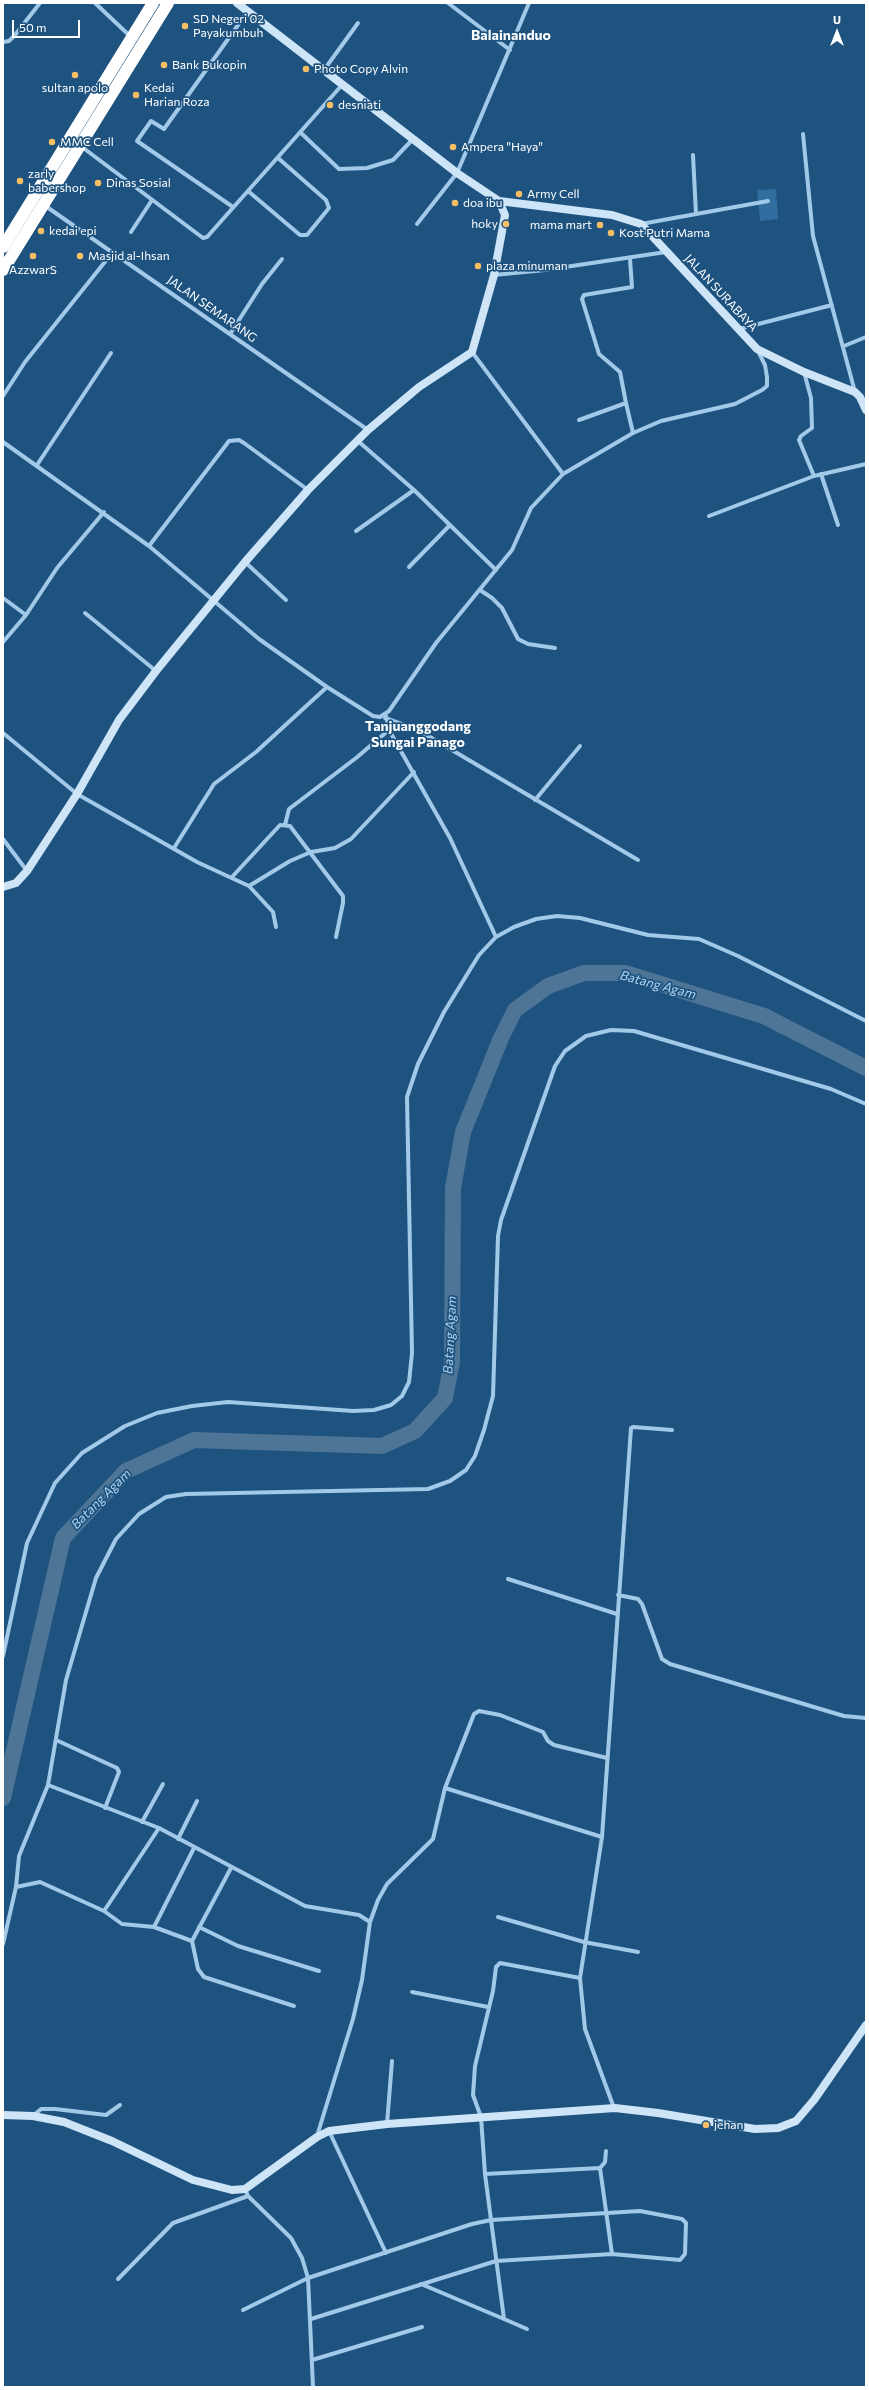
<!DOCTYPE html>
<html>
<head>
<meta charset="utf-8">
<style>
  body { margin:0 }
  #map { position:relative; width:869px; height:2390px; overflow:hidden; background:#1e5380; font-family:Commissioner,sans-serif }
  canvas { display:block }
  .frame { position:absolute; inset:0; border:4px solid #fff; pointer-events:none }
  .north { position:absolute; left:817px; top:12px; width:40px; height:40px; -webkit-text-stroke:3px #1e5380; paint-order:stroke; rotate:0deg; font-size:11px; font-weight:700; line-height:16px; text-align:center; color:#fff }
  .north::after { content:''; display:block; margin:auto; width:14px; height:18px; background:#fff; clip-path:polygon(50% 0,100% 100%,50% 72%,0 100%) }
  .scale { position:absolute; left:12px; top:20px; width:68px; height:18px; box-sizing:border-box; border:2px solid #fff; border-top:0; padding-left:5px; font-size:12px; line-height:14px; white-space:nowrap; color:#fff; -webkit-text-stroke:3px #1e5380; paint-order:stroke }
</style>
</head>
<body>
<div id="map">
<canvas width="869" height="2390"></canvas>
<div class="frame"></div>
<div class="north">U</div>
<div class="scale">50 m</div>
</div>
<script>
const ctx = document.querySelector('canvas').getContext('2d');
ctx.lineJoin = 'round';
function fillPath(path, color) { ctx.fillStyle = color; ctx.fill(path, 'evenodd'); }
const poly = rows => new Path2D(rows.map(r => 'M' + r).join(''));
function stroke(path, color, width, dash) { ctx.strokeStyle = color; ctx.lineWidth = width; ctx.lineCap = dash ? 'butt' : 'round'; ctx.setLineDash(dash || []); ctx.stroke(path); }
function write(font, color, halo, rows, align = 'center') {
  ctx.font = font + ' Commissioner,sans-serif'; ctx.lineWidth = 3.5; ctx.setLineDash([]); ctx.textBaseline = 'middle'; ctx.strokeStyle = halo; ctx.fillStyle = color; for (const [text, x, y, turn = 0] of rows) {
    ctx.save(); ctx.translate(x, y); ctx.rotate((+turn || 0) * Math.PI / 180); ctx.textAlign = isNaN(turn) ? turn : align; if (halo) ctx.strokeText(text, 0, 0); ctx.fillText(text, 0, 0); ctx.restore();
  }
}
fillPath(poly([
  [776,189,778,219,760,221,757,190]
]), '#326d9f');
stroke(poly([
  [3,1798,63,1538,126,1471,194,1440,382,1446,415,1431,445,1398,452,1362,453,1188,463,1132,501,1038,515,1010,548,986,584,973,625,973,764,1016,866,1068]
]), '#4f7596', 16);
stroke(poly([
  [95,3,131,37],
  [448,3,510,50],
  [3,42,9,41,15,35,40,3],
  [324,70,358,23],
  [301,133,339,169,367,168,393,160,413,139],
  [803,134,813,236,855,392],
  [82,147,203,238,207,237,342,85],
  [693,155,696,214],
  [248,191,300,235,307,235,329,208,326,200,278,158],
  [44,205,368,430],
  [233,207,137,141,151,121,164,129,248,11],
  [417,224,457,173,529,3],
  [641,224,768,201],
  [131,232,152,200],
  [494,275,545,270,666,252],
  [739,329,832,305],
  [230,334,262,284,282,259],
  [844,346,866,337],
  [472,352,563,474],
  [804,372,811,398,812,428,801,436,799,440,814,476],
  [3,396,25,362,112,253],
  [626,403,620,372,599,354,582,299,584,295,632,287,630,259],
  [579,420,626,403,633,433],
  [358,441,414,490,496,570],
  [3,442,149,546,259,639,327,687,373,716,380,717,389,711,436,643,512,550,531,508,563,474,633,433,661,421,735,404,762,390,767,386,767,377,765,365,758,351],
  [37,465,111,353],
  [821,474,838,525],
  [709,516,814,476,866,464],
  [356,531,414,490],
  [149,546,229,441,239,440,244,443,308,490],
  [245,562,286,600],
  [409,567,450,525],
  [480,590,492,598,502,608,518,639,528,644,555,648],
  [3,598,26,615],
  [85,613,156,671],
  [3,642,26,615,57,568,104,512],
  [385,718,418,730,638,860],
  [389,730,450,838,496,937],
  [3,733,77,794,197,862,249,886,273,912,276,927],
  [535,800,580,746],
  [285,825,289,809,356,758,389,730,386,716],
  [3,839,27,871],
  [174,848,214,784,256,752,327,687],
  [232,877,280,825,290,826,343,896,343,903,336,937],
  [249,886,290,861,311,852,335,848,351,839,414,772],
  [508,1579,617,1614],
  [618,1595,638,1599,642,1604,662,1659,670,1664,844,1716,866,1718],
  [3,1656,27,1543,55,1483,82,1453,125,1426,157,1413,192,1406,228,1402,353,1411,374,1410,391,1405,402,1396,409,1382,412,1353,407,1097,418,1064,444,1012,479,955,496,937,514,927,536,919,557,916,580,918,648,935,699,939,738,956,866,1021],
  [56,1740,117,1768,119,1772,105,1808],
  [48,1785,159,1828,305,1906,359,1915,370,1922],
  [445,1788,602,1837],
  [142,1822,163,1784],
  [159,1828,104,1911,40,1882,16,1887,19,1856,48,1785,66,1680,96,1578,116,1539,139,1514,166,1497,186,1494,428,1489,450,1481,466,1470,475,1456,484,1430,493,1396,498,1236,501,1220,555,1066,565,1051,586,1036,611,1030,634,1031,831,1089,866,1104],
  [178,1839,197,1801],
  [104,1911,122,1924,154,1927,192,1941,198,1969,204,1977,294,2006],
  [498,1917,584,1942,638,1952],
  [154,1927,194,1848],
  [199,1927,238,1946,319,1971],
  [192,1941,231,1868],
  [3,1944,16,1887],
  [412,1992,488,2007],
  [614,2108,585,2029,580,1978,602,1837,631,1428,633,1427,672,1430],
  [34,2115,41,2109,55,2109,106,2115,120,2105],
  [387,2124,392,2061],
  [329,2131,386,2253],
  [317,2136,353,2019,362,1980,370,1922,378,1900,387,1884,433,1839,445,1788,474,1714,479,1711,500,1715,543,1732,548,1741,554,1745,607,1758],
  [600,2168,605,2162,606,2151],
  [485,2174,600,2168,612,2254],
  [245,2189,248,2196,291,2238,302,2258,308,2278,313,2387],
  [118,2279,173,2223,248,2196],
  [421,2284,504,2319],
  [243,2310,308,2278,472,2224,491,2220,640,2211,682,2219,686,2223,685,2254,680,2260,612,2254,496,2261,311,2319],
  [527,2329,504,2319,485,2174,481,2117,473,2095,475,2066,493,1991,496,1967,500,1963,580,1978],
  [312,2360,422,2327]
]), '#a3c9e9', 4);
stroke(poly([
  [237,3,457,173,499,201,612,215,641,224,757,349,804,372,855,392,860,397,866,410],
  [3,887,16,883,27,871,77,794,119,720,156,671,245,562,308,490,368,430,419,387,472,352,494,275,505,215,499,201],
  [3,2115,33,2116,64,2122,112,2141,193,2180,232,2190,245,2189,317,2137,329,2131,387,2124,615,2108,658,2113,755,2129,778,2128,796,2121,814,2100,866,2025]
]), '#cee4f7', 8);
stroke(poly([
  [3,247,153,3],
  [3,270,168,3]
]), '#fff', 12);
for (const [x, y, r, color] of [
  [185,26,4,"#f7be63"],
  [164,65,4,"#f7be63"],
  [306,69,4,"#f7be63"],
  [75,75,4,"#f7be63"],
  [136,95,4,"#f7be63"],
  [330,105,4,"#f7be63"],
  [52,142,4,"#f7be63"],
  [453,147,4,"#f7be63"],
  [20,181,4,"#f7be63"],
  [98,183,4,"#f7be63"],
  [519,194,4,"#f7be63"],
  [455,203,4,"#f7be63"],
  [506,224,4,"#f7be63"],
  [600,225,4,"#f7be63"],
  [41,231,4,"#f7be63"],
  [611,233,4,"#f7be63"],
  [33,256,4,"#f7be63"],
  [80,256,4,"#f7be63"],
  [478,266,4,"#f7be63"],
  [706,2125,4,"#f7be63"]
]) { const dot = new Path2D(); dot.arc(x, y, r, 0, 2 * Math.PI); ctx.fillStyle = color; ctx.fill(dot); stroke(dot, '#1e5380', 1.5); }
write('12px', '#fff', '#1e5380', [
  ["SD Negeri 02",193,19],
  ["Payakumbuh",193,33],
  ["Bank Bukopin",172,65],
  ["Photo Copy Alvin",314,69],
  ["sultan apolo",75,88,"center"],
  ["Kedai",144,88],
  ["Harian Roza",144,102],
  ["desniati",338,105],
  ["MMC Cell",60,142],
  ["Ampera \"Haya\"",461,147],
  ["zarly",28,174],
  ["babershop",28,188],
  ["Dinas Sosial",106,183],
  ["Army Cell",527,194],
  ["doa ibu",463,203],
  ["hoky",498,224,"right"],
  ["mama mart",592,225,"right"],
  ["kedai epi",49,231],
  ["Kost Putri Mama",619,233],
  ["Masjid al-Ihsan",88,256],
  ["plaza minuman",486,266],
  ["AzzwarS",33,270,"center"],
  ["jehan",714,2125]
], 'left');
write('12px', '#fff', '#1e5380', [
  ["JALAN SURABAYA",721,293,47],
  ["JALAN SEMARANG",212,309,35]
]);
write('italic 13px', '#afd3f0', '#1e5380', [
  ["Batang Agam",658,985,15],
  ["Batang Agam",450,1335,-87],
  ["Batang Agam",101,1499,-45]
]);
write('bold 14px', '#fff', '#1e5380', [
  ["Balainanduo",511,35],
  ["Tanjuanggodang",418,726],
  ["Sungai Panago",418,742]
]);
</script>
</body>
</html>
